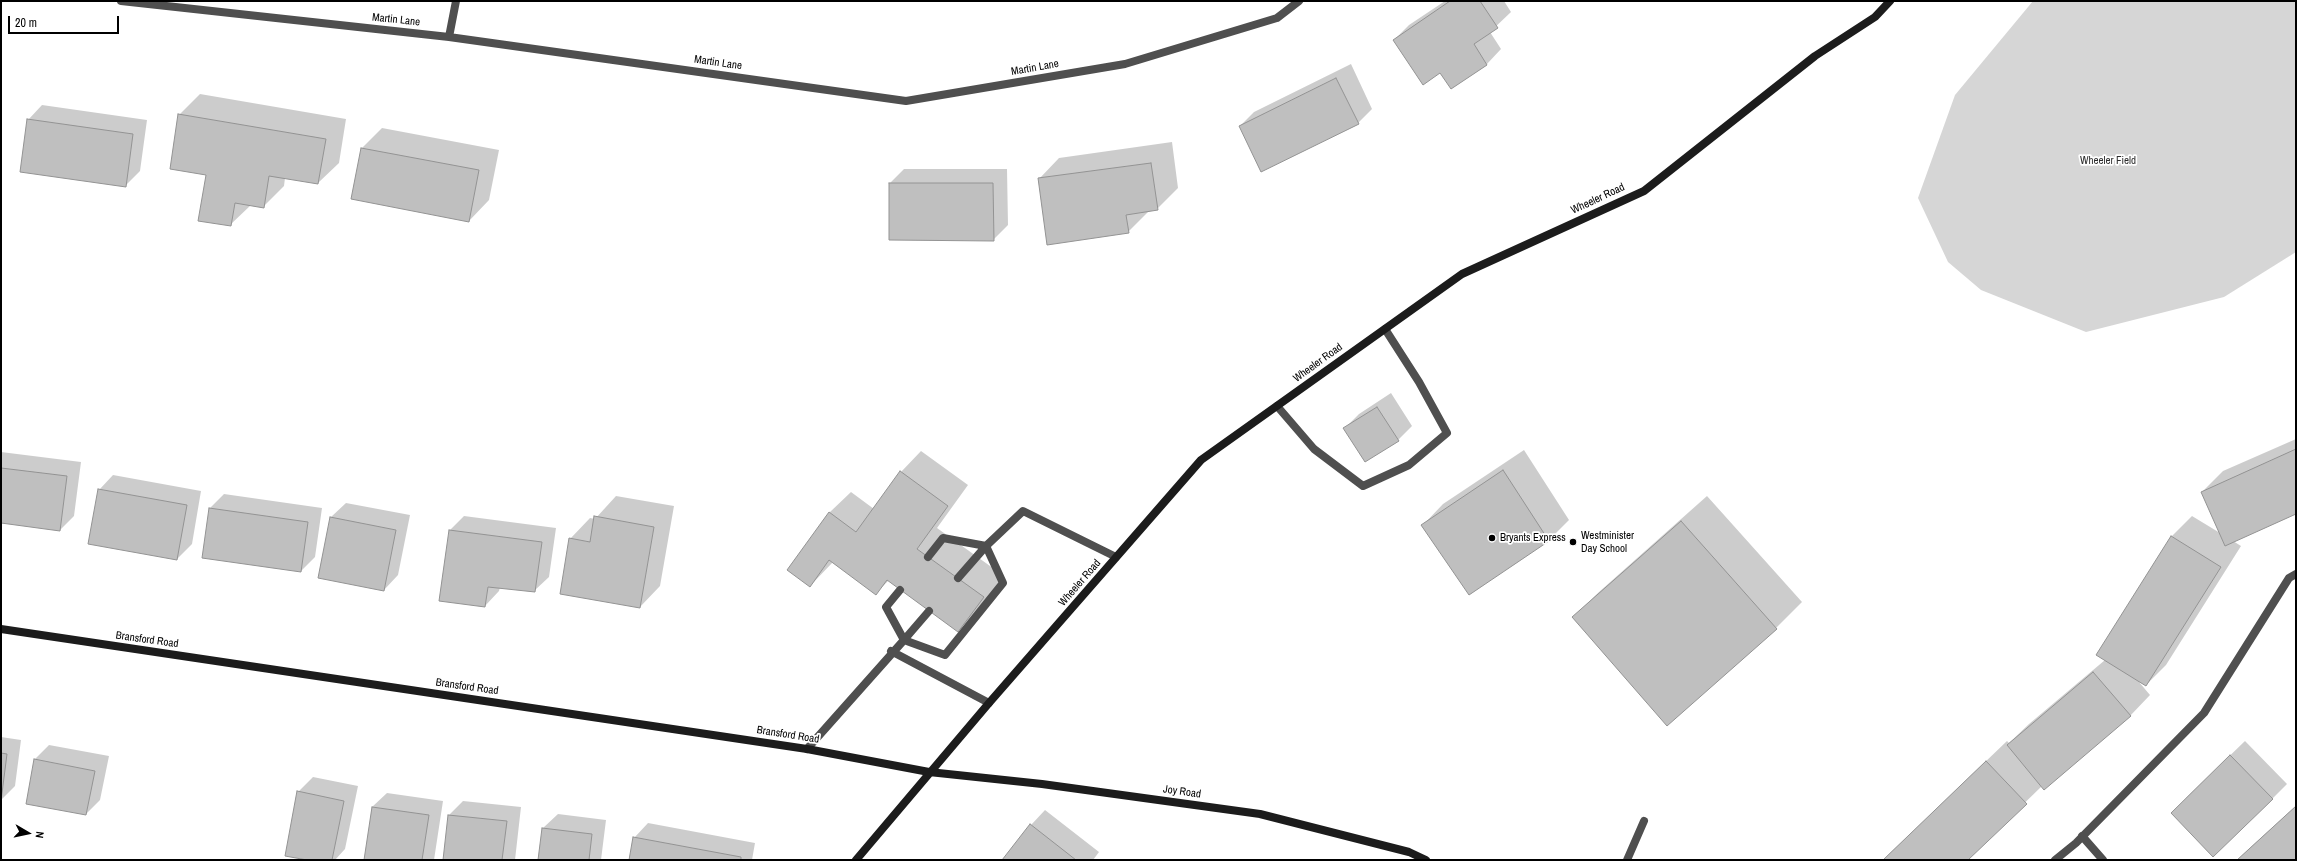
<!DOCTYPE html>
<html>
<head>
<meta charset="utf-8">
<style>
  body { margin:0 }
  #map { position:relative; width:2297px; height:861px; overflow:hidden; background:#fff; font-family:"Archivo Narrow",sans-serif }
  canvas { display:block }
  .frame { position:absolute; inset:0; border:2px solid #000; pointer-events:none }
  .north { position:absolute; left:8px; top:813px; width:40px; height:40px; -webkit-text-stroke:3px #fff; paint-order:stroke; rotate:99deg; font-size:11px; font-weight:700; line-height:16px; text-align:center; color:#000 }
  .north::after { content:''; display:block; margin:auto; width:14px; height:18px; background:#000; clip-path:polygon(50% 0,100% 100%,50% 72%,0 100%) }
  .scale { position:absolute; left:8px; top:16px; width:111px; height:18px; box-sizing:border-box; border:2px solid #000; border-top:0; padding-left:5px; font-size:12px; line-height:14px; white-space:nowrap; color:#000; -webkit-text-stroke:3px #fff; paint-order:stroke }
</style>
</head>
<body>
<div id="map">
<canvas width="2297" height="861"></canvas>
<div class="frame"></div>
<div class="north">N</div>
<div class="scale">20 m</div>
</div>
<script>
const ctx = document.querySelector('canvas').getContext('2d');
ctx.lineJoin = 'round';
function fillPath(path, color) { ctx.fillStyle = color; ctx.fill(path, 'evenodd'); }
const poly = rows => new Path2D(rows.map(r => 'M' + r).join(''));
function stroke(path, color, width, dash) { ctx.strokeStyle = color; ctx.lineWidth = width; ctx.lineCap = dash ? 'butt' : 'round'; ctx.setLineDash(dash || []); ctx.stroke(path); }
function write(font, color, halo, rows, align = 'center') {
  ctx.font = font + ' "Archivo Narrow",sans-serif'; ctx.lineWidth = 3.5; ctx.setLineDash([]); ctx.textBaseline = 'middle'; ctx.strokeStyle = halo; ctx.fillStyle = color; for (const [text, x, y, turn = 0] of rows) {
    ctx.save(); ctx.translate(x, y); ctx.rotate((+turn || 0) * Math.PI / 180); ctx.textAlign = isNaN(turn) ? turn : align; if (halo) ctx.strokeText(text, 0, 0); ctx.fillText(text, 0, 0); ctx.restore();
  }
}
fillPath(poly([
  [2033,1,2296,1,2296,252,2224,297,2086,332,1981,290,1948,262,1918,198,1955,95]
]), '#d6d6d6');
fillPath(poly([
  [1445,1,1504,1,1511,12,1490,32,1501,49,1487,64,1451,88,1440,72,1394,40,1409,25],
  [1351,64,1372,109,1358,123,1240,126,1254,112],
  [200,94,346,119,339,163,318,183,285,178,284,186,263,207,251,205,230,225,179,115],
  [42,105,147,120,140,171,125,186,28,120],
  [382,128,499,150,489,200,469,221,362,148],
  [1172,142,1178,188,1157,209,1149,211,1128,232,1039,179,1059,158],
  [904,169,1007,169,1008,225,993,240,890,183],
  [1391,393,1412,426,1398,440,1345,428,1359,414],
  [2296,439,2296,513,2233,541,2241,546,2166,665,2146,685,2139,682,2150,695,2130,716,2042,786,1966,860,1883,860,2007,741,2009,743,2029,724,2105,660,2097,655,2172,536,2192,516,2220,533,2202,492,2223,471],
  [1524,450,1569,520,1549,540,1469,594,1423,525,1443,504],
  [921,451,968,485,937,528,1004,576,979,610,958,631,889,580,876,593,833,562,810,586,789,570,830,512,851,492,874,509,901,472],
  [1,452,81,462,74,516,60,530,1,522],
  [113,475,201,491,192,544,177,559,99,490],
  [224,494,322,508,315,557,301,571,210,508],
  [616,496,674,506,660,586,640,607,570,539,590,518,595,519],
  [1707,496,1802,602,1776,628,1668,724,1573,617,1599,592],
  [346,503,410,515,398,575,384,590,319,577,331,517],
  [464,516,556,528,549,577,534,591,500,587,499,591,485,606,450,530],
  [1,737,21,740,15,786,1,800],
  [2245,741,2287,784,2272,799,2186,798],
  [49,745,109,756,100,800,86,814,35,759],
  [313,777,358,786,345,849,335,860,312,860,298,792],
  [387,793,443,801,434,860,365,860,372,807],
  [463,801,521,807,515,860,444,860,449,815],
  [2296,806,2296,860,2238,860,2252,846],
  [1045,810,1099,852,1093,860,1003,860,1031,825],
  [558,814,606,820,601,860,539,860,543,828],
  [648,823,755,843,752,860,630,860,634,838]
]), '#0003');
const building = poly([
  [1450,1,1480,1,1498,28,1474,44,1487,65,1451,89,1440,73,1423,85,1393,40,1450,1],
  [1336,78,1359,124,1261,172,1239,126,1336,78],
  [178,114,326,139,318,184,269,176,264,208,235,203,231,226,198,221,206,175,170,169,178,114],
  [27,119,133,134,126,187,20,172,27,119],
  [361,148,479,170,469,222,351,199,361,148],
  [1151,163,1158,210,1126,215,1129,233,1047,245,1038,178,1151,163],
  [889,183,993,183,994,241,889,240,889,183],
  [1377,407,1399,441,1365,462,1343,428,1377,407],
  [2296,449,2296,514,2225,546,2201,492,2296,449],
  [1,468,67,476,60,531,1,523,1,468],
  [1503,470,1549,541,1469,595,1421,525,1503,470],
  [900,471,948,506,917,549,984,597,958,632,887,580,876,595,829,560,810,587,787,570,829,512,856,532,900,471],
  [98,489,187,505,177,560,88,544,98,489],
  [209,508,308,522,301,572,202,558,209,508],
  [594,516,654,527,640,608,560,594,569,538,590,542,594,516],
  [330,517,396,530,384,591,318,578,330,517],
  [1681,521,1777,629,1667,726,1572,617,1681,521],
  [449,530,542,542,535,592,488,587,485,607,439,601,449,530],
  [2171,536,2221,567,2146,686,2096,655,2171,536],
  [2093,672,2131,716,2044,790,2007,745,2093,672],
  [1,753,7,754,1,801,1,753],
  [2230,755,2273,799,2213,857,2171,813,2230,755],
  [34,759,95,771,86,815,26,804,34,759],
  [1986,761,2027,804,1968,860,1883,860,1986,761],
  [297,791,344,801,332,860,307,860,285,856,297,791],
  [2296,806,2296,860,2237,860,2296,806],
  [372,807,429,815,422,860,364,860,372,807],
  [448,815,507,821,502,860,443,860,448,815],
  [1030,824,1076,860,1002,860,1030,824],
  [542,828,592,834,589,860,538,860,542,828],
  [633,837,741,857,741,860,629,860,633,837]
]);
fillPath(building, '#bfbfbf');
stroke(building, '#939393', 1);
stroke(poly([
  [1277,406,1314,449,1363,486,1409,465,1447,433,1419,382,1385,329],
  [928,557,943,538,986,546,958,578],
  [900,590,886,607,904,640,929,611],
  [891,651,989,703],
  [807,749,904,640,945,655,1003,583,986,546,1023,511,1116,557],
  [1627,860,1644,821]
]), '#4f4f4f', 8);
stroke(poly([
  [121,1,449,37,906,101,1125,64,1277,18,1299,1],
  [449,37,456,1],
  [2082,836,2103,860],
  [2055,860,2076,843,2204,713,2289,578,2296,574]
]), '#4f4f4f', 8);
stroke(poly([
  [1,629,807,749,929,772,1042,784,1260,814,1409,852,1426,860],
  [856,860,989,703,1201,460,1462,274,1644,191,1815,56,1875,17,1890,1]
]), '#1c1c1c', 8);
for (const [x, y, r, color] of [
  [1492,538,4,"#000"],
  [1573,542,4,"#000"]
]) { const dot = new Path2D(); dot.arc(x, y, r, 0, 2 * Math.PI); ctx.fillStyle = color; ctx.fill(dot); stroke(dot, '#fff', 1.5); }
write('11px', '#000', '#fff', [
  ["Martin Lane",396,20,6],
  ["Martin Lane",718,63,8],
  ["Martin Lane",1035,68,-10],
  ["Wheeler Road",1598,199,-25],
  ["Wheeler Road",1318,363,-36],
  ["Wheeler Road",1080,583,-49],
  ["Bransford Road",147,640,8],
  ["Bransford Road",467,687,8],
  ["Bransford Road",788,735,9],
  ["Joy Road",1182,792,8]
]);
write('11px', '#2d2d2d', '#fff', [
  ["Wheeler Field",2108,161]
]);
write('11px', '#000', '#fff', [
  ["Westminister",1581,536],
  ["Day School",1581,549],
  ["Bryants Express",1500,538]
], 'left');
</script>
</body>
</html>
